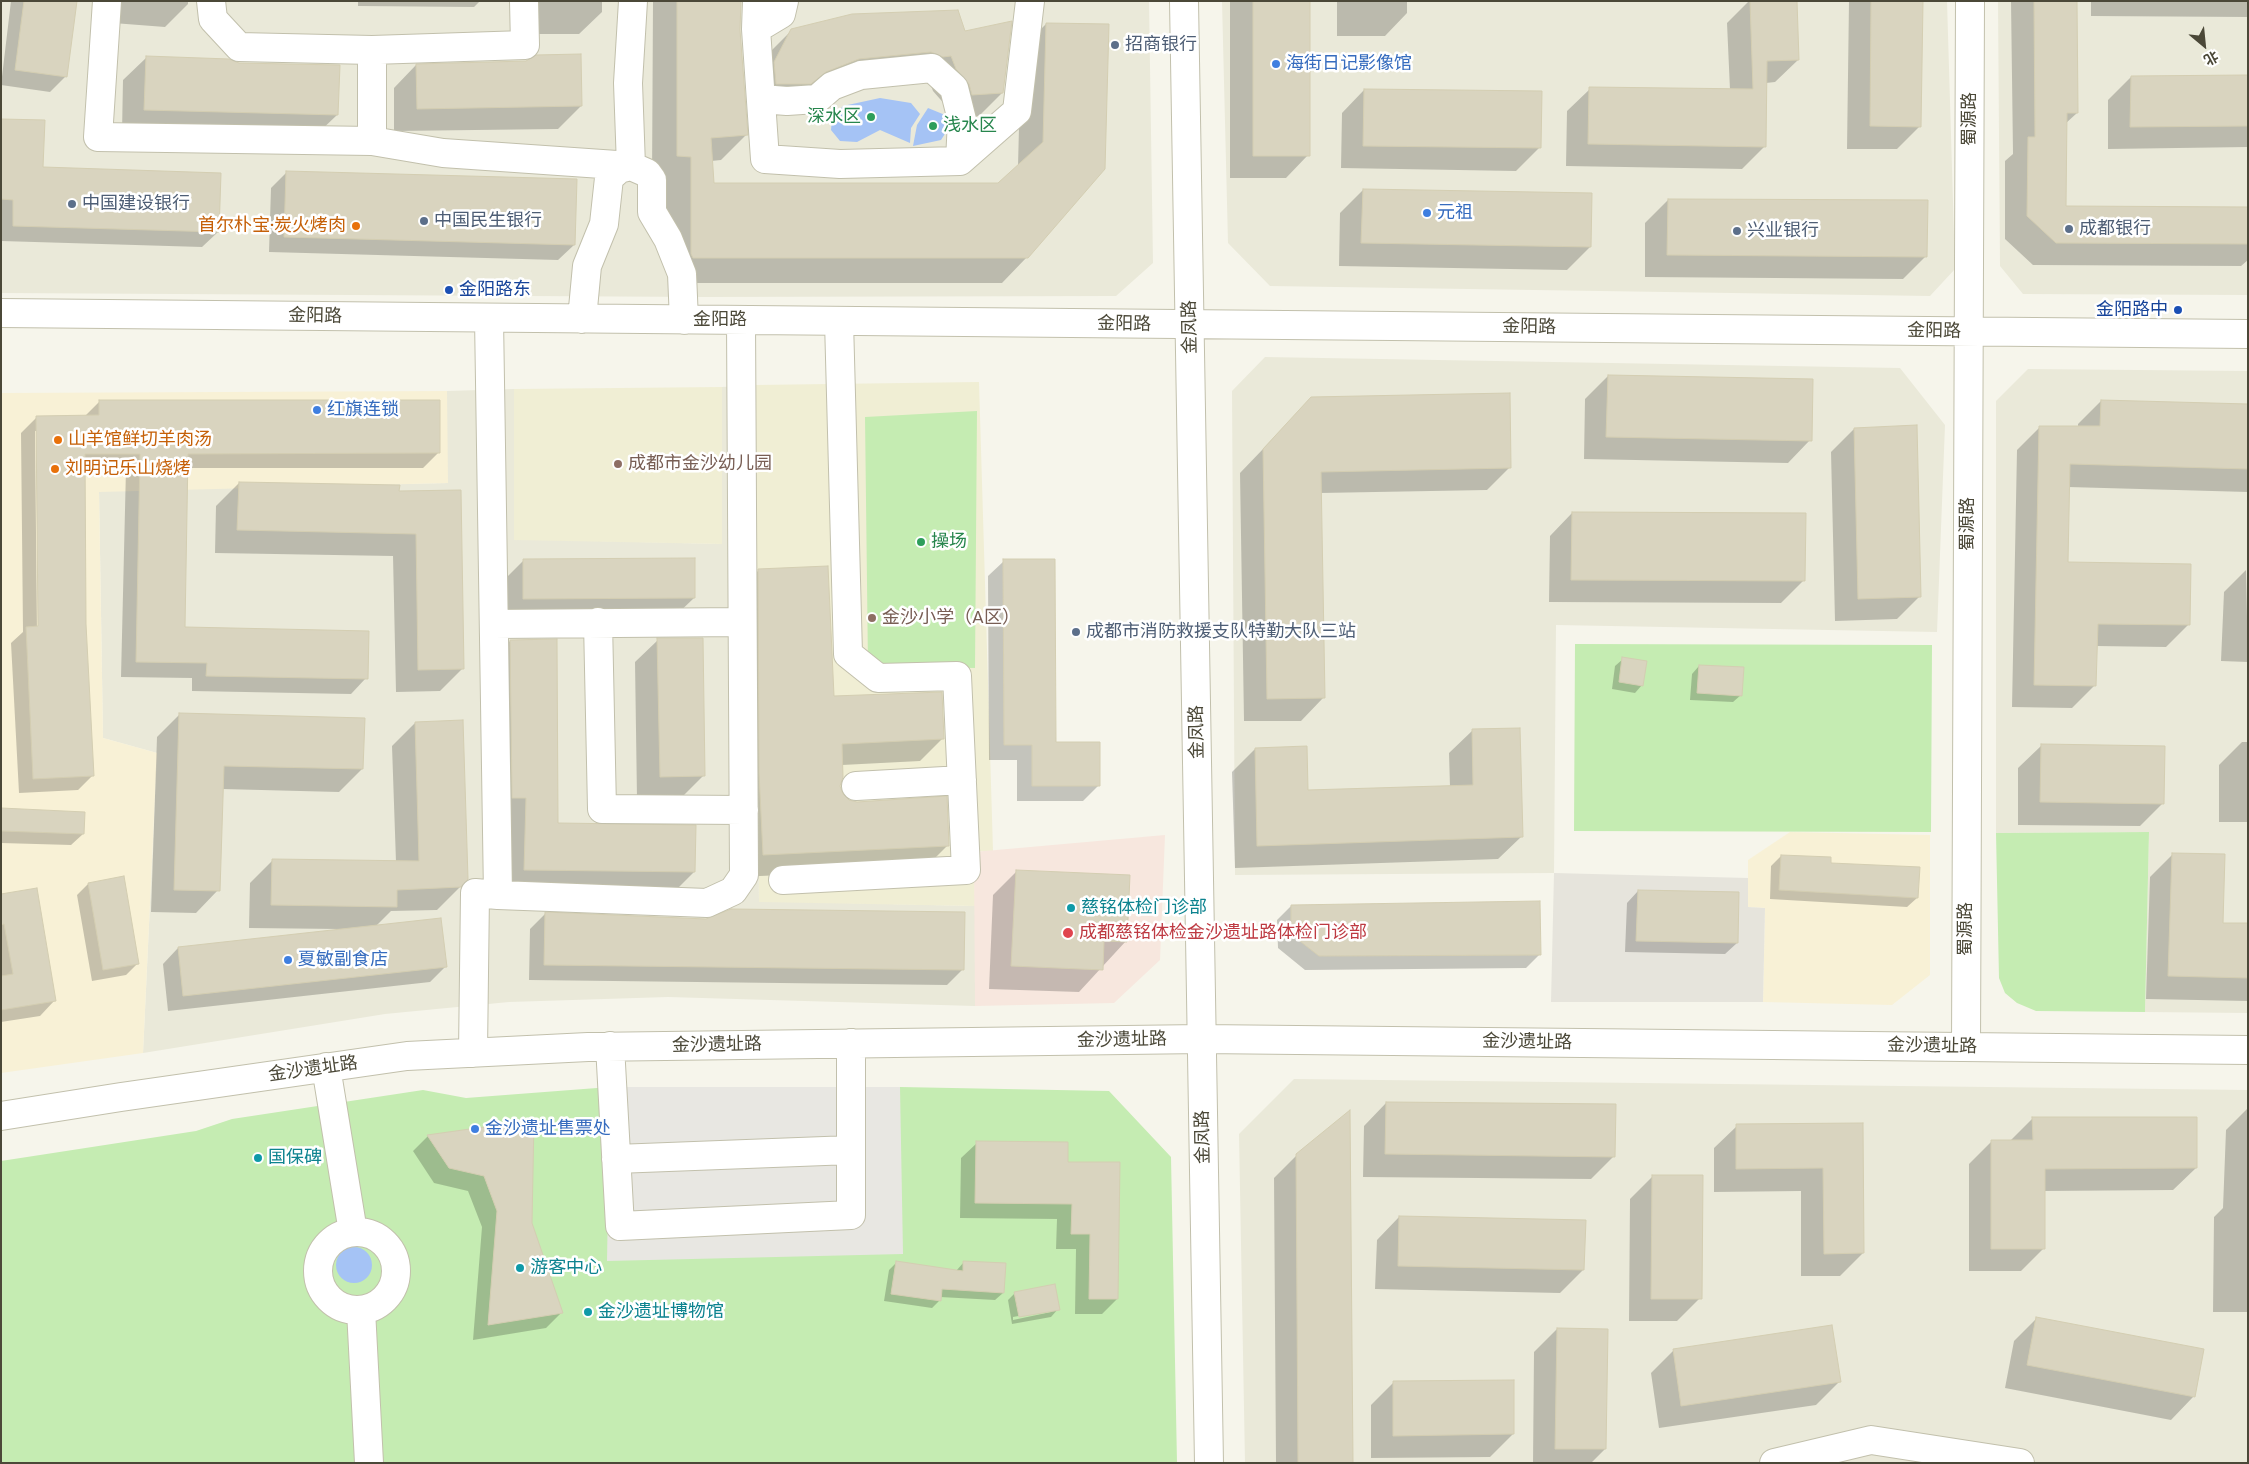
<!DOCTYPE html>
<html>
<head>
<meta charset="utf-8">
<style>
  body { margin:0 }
  #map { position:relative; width:2249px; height:1464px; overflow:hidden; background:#f6f5eb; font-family:"Work Sans","Noto Sans SC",sans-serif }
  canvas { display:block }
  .frame { position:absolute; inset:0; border:2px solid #4b4838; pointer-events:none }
  .north { position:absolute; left:2179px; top:20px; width:50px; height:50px; -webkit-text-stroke:4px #fff; paint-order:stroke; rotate:152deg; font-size:14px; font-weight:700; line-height:20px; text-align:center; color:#4b4838 }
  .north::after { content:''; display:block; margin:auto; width:18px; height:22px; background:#4b4838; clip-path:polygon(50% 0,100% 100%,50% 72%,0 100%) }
</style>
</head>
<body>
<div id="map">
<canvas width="2249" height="1464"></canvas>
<div class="frame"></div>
<div class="north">北</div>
</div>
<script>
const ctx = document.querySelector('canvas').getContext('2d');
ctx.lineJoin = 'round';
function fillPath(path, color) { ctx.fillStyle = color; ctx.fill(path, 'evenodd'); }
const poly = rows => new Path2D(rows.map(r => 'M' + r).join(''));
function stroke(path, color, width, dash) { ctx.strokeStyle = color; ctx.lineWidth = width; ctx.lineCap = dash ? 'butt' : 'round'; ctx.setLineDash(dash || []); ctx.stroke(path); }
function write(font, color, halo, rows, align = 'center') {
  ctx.font = font + ' "Work Sans","Noto Sans SC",sans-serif'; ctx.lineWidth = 5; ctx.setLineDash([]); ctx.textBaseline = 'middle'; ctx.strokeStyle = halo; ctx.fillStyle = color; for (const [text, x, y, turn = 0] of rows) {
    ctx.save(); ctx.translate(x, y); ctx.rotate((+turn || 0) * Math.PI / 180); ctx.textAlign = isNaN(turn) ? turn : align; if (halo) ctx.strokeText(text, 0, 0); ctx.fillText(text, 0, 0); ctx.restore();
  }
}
fillPath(poly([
  [1,1,1149,1,1153,263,1116,296,704,297,1,293],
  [1222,1,1947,1,1955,269,1930,296,1270,286,1228,243],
  [1998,1,2248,1,2248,295,2023,294,2000,266],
  [1265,357,1900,368,1945,425,1937,632,1556,625,1554,873,1235,875,1232,391],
  [2028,369,2248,371,2248,1013,2145,1012,2149,832,1996,833,1996,401],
  [755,385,759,901,976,906,975,1006,668,997,509,1002,385,1014,143,1053,157,753,103,738,99,491,447,483,447,391,514,389,515,539,722,544,722,387],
  [1294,1079,2248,1090,2248,1463,1245,1463,1239,1134]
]), '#eae9d9');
fillPath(poly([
  [447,391,448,483,99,492,103,738,157,753,143,1053,1,1073,1,393],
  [1790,832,1930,835,1930,975,1892,1005,1763,1002,1765,908,1748,907,1748,860]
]), '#f8f1d6');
fillPath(poly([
  [1554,873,1748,878,1748,907,1765,908,1763,1002,1551,1002]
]), '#e6e4dc');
fillPath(poly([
  [979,382,993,851,974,852,976,906,759,902,755,385],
  [722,387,722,544,514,540,514,389]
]), '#f0eed4');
fillPath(poly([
  [1165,835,1160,960,1114,1003,975,1006,974,852]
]), '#f7e7de');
fillPath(poly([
  [977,411,975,668,868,666,865,417],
  [1575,644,1932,645,1931,832,1574,831],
  [2149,832,2145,1012,2036,1011,2017,1003,2005,993,1999,978,1996,833],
  [610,1087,900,1087,1109,1091,1171,1157,1177,1463,1,1463,1,1161,196,1131,232,1119,423,1090,466,1098]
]), '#c5ecb2');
fillPath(poly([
  [610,1087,900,1087,903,1254,607,1261]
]), '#e8e7e2');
fillPath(poly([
  [880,98,911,103,920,114,911,128,910,143,880,130,857,142,840,141,831,130,832,119,843,106],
  [928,108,950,117,948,129,941,140,913,146,917,125],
  '336 1265a18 18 0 1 1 36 0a18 18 0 1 1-36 0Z'
]), '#a5c3f5');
fillPath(poly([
  [11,1,76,1,66,76,50,92,1,85],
  [115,1,188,1,188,4,165,27,113,23],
  [358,1,480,1,474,7,358,6],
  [525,1,602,1,602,12,579,34,524,34],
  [653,1,740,1,739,29,746,135,721,160,711,161,713,185,998,184,1018,166,1021,49,1046,24,1108,26,1027,257,1002,283,668,283,666,181,652,180],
  [1230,1,1308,1,1308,155,1286,178,1230,178],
  [1337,1,1407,1,1407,13,1385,36,1337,36],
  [1749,1,1796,1,1798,60,1775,82,1766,83,1765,146,1742,169,1566,166,1567,111,1590,89,1730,90,1727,23],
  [1849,1,1922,1,1920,126,1897,149,1847,149],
  [2011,1,2076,1,2077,113,2065,124,2065,207,2248,208,2248,260,2241,266,2033,265,2005,239,2005,161,2013,154],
  [2091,1,2248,1,2248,17,2091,16],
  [792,30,964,32,1002,93,979,116,949,118,947,107,933,91,928,78,753,107,769,53],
  [146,58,337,115,314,137,122,132,123,80],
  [416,65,581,106,558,129,394,131,394,88],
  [2131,77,2248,77,2248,147,2108,149,2108,100],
  [1364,90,1539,148,1516,171,1341,168,1342,113],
  [1,120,42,169,218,232,202,247,1,241],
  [287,172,574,245,558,260,269,252,271,188],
  [1363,190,1590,247,1567,270,1339,266,1340,213],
  [1668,200,1926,256,1903,279,1645,277,1645,223],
  [1608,376,1810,440,1788,463,1584,459,1585,399],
  [1312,398,1510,467,1487,490,1320,493,1323,698,1301,721,1244,721,1240,473],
  [2101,401,2248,406,2248,492,2068,487,2067,563,2189,624,2166,647,2096,646,2095,685,2072,708,2012,707,2017,450,2040,427,2078,427,2078,424],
  [99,402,438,453,423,468,186,468,184,628,366,678,351,694,192,691,192,678,121,677,126,468,84,468,85,624,93,775,78,790,19,793,11,643,23,632,21,433,36,418,84,417],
  [35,431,37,431,39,633,37,633],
  [1854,429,1920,596,1897,619,1835,621,1831,452],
  [239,483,398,492,460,491,463,668,440,691,396,692,393,556,215,553,216,506],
  [1572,513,1804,580,1781,603,1549,602,1550,536],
  [524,560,694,598,671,620,501,621,501,583],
  [1004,561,1055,743,1099,785,1083,801,1017,801,1017,760,989,760,988,576],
  [759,570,833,698,943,738,920,761,842,765,839,786,842,796,849,801,948,845,925,868,740,877,736,593],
  [2246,570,2248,662,2221,661,2224,592],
  [658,640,704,775,681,798,637,799,635,662],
  [510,641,556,824,694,872,671,895,502,892,487,664],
  [1623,659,1642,685,1635,693,1612,689,1615,666],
  [1699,666,1741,695,1733,702,1690,700,1692,674],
  [180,714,362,769,339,792,222,789,218,890,196,913,151,912,157,737],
  [415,723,460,887,437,910,391,911,375,927,445,967,430,982,168,1011,163,964,178,948,340,931,340,929,249,928,250,883,273,860,396,862,392,746],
  [1472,731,1521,837,1498,859,1235,868,1232,772,1255,749,1307,791,1450,787,1449,753],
  [2242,742,2248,742,2248,822,2219,822,2219,765],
  [2041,746,2163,803,2140,826,2018,825,2018,768],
  [1,810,83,834,71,845,1,843],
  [2173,854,2222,924,2248,924,2248,1001,2146,999,2150,877],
  [1781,856,1917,898,1907,907,1770,899,1771,866],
  [1016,872,1126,941,1079,992,989,989,993,895],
  [88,884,138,963,126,975,92,981,77,895],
  [1638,891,1737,943,1725,954,1625,952,1627,903],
  [1,895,55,1000,40,1016,1,1022],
  [1291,906,1540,954,1526,968,1305,970,1278,948,1277,920],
  [545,914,963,969,947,985,529,980,530,929],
  [1386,1103,1614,1156,1591,1179,1363,1177,1364,1126],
  [2248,1108,2248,1312,2213,1312,2214,1217,2223,1208,2226,1130],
  [2033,1118,2196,1168,2173,1190,2043,1191,2044,1248,2021,1271,1969,1271,1969,1164,1992,1141,2010,1141],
  [533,1122,530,1223,561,1313,546,1328,473,1340,482,1227,468,1191,434,1183,413,1151,428,1136],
  [1862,1124,1863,1253,1840,1276,1801,1276,1801,1191,1714,1192,1714,1148,1737,1126],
  [977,1143,1067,1163,1117,1299,1102,1314,1075,1314,1076,1249,1056,1249,1057,1219,960,1218,961,1158],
  [1297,1155,1352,1463,1276,1463,1274,1178],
  [1653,1176,1700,1298,1677,1321,1629,1321,1630,1199],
  [1399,1217,1583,1270,1560,1293,1375,1289,1377,1240],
  [964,1262,1003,1293,995,1300,940,1297,939,1301,932,1308,884,1301,889,1270,896,1263,956,1271],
  [1015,1293,1058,1309,1051,1317,1012,1324,1008,1300],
  [1051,1310,1051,1312,1013,1320,1013,1317],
  [2037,1318,2203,1350,2193,1397,2171,1420,2005,1388,2014,1341],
  [1557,1329,1605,1449,1591,1463,1533,1463,1534,1352],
  [1674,1350,1839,1382,1816,1405,1659,1428,1651,1373],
  [1394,1382,1513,1434,1490,1457,1371,1458,1371,1405]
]), '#0003');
const building = poly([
  [24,1,77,1,67,77,15,70,24,1],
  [677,1,741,1,740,30,748,135,711,138,714,183,998,183,1043,142,1046,23,1109,24,1105,169,1028,258,693,258,691,254,691,157,677,156,677,1],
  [1253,1,1310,1,1310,156,1253,156,1253,1],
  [1750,1,1797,1,1799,60,1767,61,1766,147,1588,144,1589,87,1753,89,1750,1],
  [1871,1,1923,1,1921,127,1870,126,1871,1],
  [2034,1,2077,1,2078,113,2067,113,2066,206,2248,207,2248,244,2056,243,2027,216,2028,137,2035,137,2034,1],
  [958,10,965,31,1012,21,1003,93,972,95,969,84,956,69,951,56,943,57,931,52,859,59,826,72,811,84,776,84,774,62,791,29,852,14,958,10],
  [581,54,582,106,417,109,416,64,526,61,536,55,581,54],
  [146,56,229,59,239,63,340,65,338,115,144,110,146,56],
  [2248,75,2248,126,2130,127,2131,76,2248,75],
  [1364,89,1542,91,1541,148,1363,146,1364,89],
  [1,119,45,120,43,167,221,173,219,232,13,226,13,200,1,199,1,119],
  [286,171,577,179,575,245,284,237,286,171],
  [1363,189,1592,193,1591,247,1361,243,1363,189],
  [1668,199,1928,200,1927,257,1667,255,1668,199],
  [1608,375,1813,379,1812,441,1606,437,1608,375],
  [1510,393,1511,468,1321,472,1325,698,1267,699,1263,449,1311,397,1510,393],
  [99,400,440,400,440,453,188,454,185,627,369,631,368,679,206,676,207,663,136,662,140,454,85,454,86,624,94,776,33,779,26,627,38,626,36,416,99,415,99,400],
  [2101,400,2248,404,2248,469,2070,464,2068,562,2191,564,2190,625,2098,624,2096,686,2034,685,2039,426,2100,426,2101,400],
  [1917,425,1921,597,1858,599,1854,428,1917,425],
  [239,482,400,485,399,491,461,490,464,669,418,670,416,534,237,530,239,482],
  [1572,512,1806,513,1805,581,1571,580,1572,512],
  [695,558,695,598,523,599,523,559,695,558],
  [1003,559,1055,559,1056,742,1100,742,1100,786,1032,786,1032,745,1004,745,1003,559],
  [828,566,834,696,942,692,944,739,842,744,843,777,840,786,843,794,849,800,857,802,947,796,949,846,763,855,759,773,758,569,828,566],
  [657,638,703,638,705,776,660,777,657,638],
  [557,639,558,823,696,825,695,872,524,870,526,798,512,798,510,640,557,639],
  [1622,657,1647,661,1643,686,1619,682,1622,657],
  [1699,665,1744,667,1742,696,1697,693,1699,665],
  [179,713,365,718,363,769,224,766,220,891,174,890,179,713],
  [463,720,468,879,461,887,397,890,397,907,271,905,272,859,419,861,415,722,463,720],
  [1520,728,1523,837,1257,846,1255,748,1307,746,1308,790,1473,785,1472,729,1520,728],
  [2041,744,2165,746,2164,804,2040,802,2041,744],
  [1,808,85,812,84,834,1,831,1,808],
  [2172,853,2225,854,2223,923,2248,923,2248,978,2168,976,2172,853],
  [1781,855,1831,857,1831,863,1920,867,1918,898,1779,890,1781,855],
  [1016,870,1130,875,1127,942,1104,941,1103,970,1011,966,1016,870],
  [124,876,139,964,103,970,88,883,124,876],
  [37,888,56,1001,1,1010,1,976,13,974,4,924,1,925,1,894,37,888],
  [1638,890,1739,892,1738,943,1636,941,1638,890],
  [1540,901,1541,955,1319,956,1291,934,1291,905,1540,901],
  [731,909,965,912,964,970,544,965,545,912,706,919,731,909],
  [441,918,447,967,183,996,178,947,441,918],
  [1386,1102,1616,1104,1615,1157,1385,1154,1386,1102],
  [1350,1110,1353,1463,1298,1463,1296,1154,1350,1110],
  [2032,1117,2197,1117,2197,1168,2045,1169,2045,1249,1991,1249,1991,1140,2033,1140,2032,1117],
  [534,1120,532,1223,563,1313,488,1325,497,1211,484,1176,449,1168,427,1135,534,1120],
  [1863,1123,1864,1253,1824,1254,1823,1168,1736,1169,1736,1124,1863,1123],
  [976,1141,1068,1142,1068,1162,1120,1162,1118,1299,1089,1299,1090,1234,1071,1234,1072,1204,975,1203,976,1141],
  [1652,1175,1703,1175,1702,1299,1651,1299,1652,1175],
  [1399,1216,1586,1220,1584,1270,1398,1266,1399,1216],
  [896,1261,963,1271,963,1261,1006,1263,1004,1293,942,1289,941,1301,891,1294,896,1261],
  [1055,1284,1060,1310,1019,1317,1014,1292,1055,1284],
  [2036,1317,2204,1349,2195,1397,2027,1365,2036,1317],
  [1832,1325,1841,1382,1681,1406,1673,1349,1832,1325],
  [1557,1328,1608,1329,1606,1449,1555,1449,1557,1328],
  [1514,1380,1514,1434,1393,1436,1393,1381,1514,1380]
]);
fillPath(building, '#d9d4bf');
stroke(building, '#d4ceb2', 1);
const minor = poly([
  [107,1,98,137,372,141],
  [211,1,213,19,239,47,372,50,372,141,443,153,631,166],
  [633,1,628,83,631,166,647,173,652,180,652,212,668,239,682,274,684,320],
  [757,1,756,29,765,159,840,164,960,161,1017,111,1030,1],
  [1184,1,1209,1463],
  [756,29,781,14,784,1],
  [372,50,525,45,524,1],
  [761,99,787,101,817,99,832,86,861,75,932,68,954,88,962,120,960,161],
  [1,313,2248,334],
  [582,319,587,266,604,224,609,178,619,169,631,166],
  [598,622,602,809,744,810],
  [494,624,742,622],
  [856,786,962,780],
  [783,880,966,870,957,676,878,678,848,654,839,321],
  [498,895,707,903,733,891,744,875,741,320],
  [610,1046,620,1226,851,1215,851,1043],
  [1966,1046,1970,1],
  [473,1053,475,893,498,895,489,318],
  [326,1067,353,1232],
  [1,1116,121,1097,407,1056,588,1047,1202,1039,2248,1050],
  [616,1159,851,1150],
  '318 1271a39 39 0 1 1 78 0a39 39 0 1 1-78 0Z',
  [361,1310,369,1463],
  [1774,1463,1871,1440,2020,1463]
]);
stroke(minor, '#c2c0ac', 30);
stroke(minor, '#fff', 28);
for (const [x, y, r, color] of [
  [1115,45,5,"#5c6f8a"],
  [1276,64,5,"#3f7fe0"],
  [871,117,5,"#2e9e5b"],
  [933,126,5,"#2e9e5b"],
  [72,204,5,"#5c6f8a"],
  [1427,213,5,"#3f7fe0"],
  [424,221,5,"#5c6f8a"],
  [356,226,5,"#e8710a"],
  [2069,229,5,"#5c6f8a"],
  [1737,231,5,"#5c6f8a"],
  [449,290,5,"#1a4fb4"],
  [2178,310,5,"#1a4fb4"],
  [317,410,5,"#3f7fe0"],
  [58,440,5,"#e8710a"],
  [618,464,5,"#8d6e63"],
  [55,469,5,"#e8710a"],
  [921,542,5,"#2e9e5b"],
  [872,618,5,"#8d6e63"],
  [1076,632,5,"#5c6f8a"],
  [1071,908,5,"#0f9aa8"],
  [1068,933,6,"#e0444e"],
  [288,960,5,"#3f7fe0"],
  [475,1129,5,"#3f7fe0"],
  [258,1158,5,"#0f9aa8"],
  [520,1268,5,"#0f9aa8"],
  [588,1312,5,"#0f9aa8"]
]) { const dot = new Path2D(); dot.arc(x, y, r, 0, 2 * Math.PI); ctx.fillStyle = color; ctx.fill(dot); stroke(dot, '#fff', 2); }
write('18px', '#4e5e75', '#fff', [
  ["招商银行",1125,45],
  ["中国建设银行",82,204],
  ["中国民生银行",434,221],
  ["成都银行",2079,229],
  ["兴业银行",1747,231],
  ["成都市消防救援支队特勤大队三站",1086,632]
], 'left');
write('18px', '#366cbe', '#fff', [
  ["海街日记影像馆",1286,64],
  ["元祖",1437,213],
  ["红旗连锁",327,410],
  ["夏敏副食店",298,960],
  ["金沙遗址售票处",485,1129]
], 'left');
write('18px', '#27864d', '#fff', [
  ["深水区",861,117,"right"],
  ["浅水区",943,126],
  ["操场",931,542]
], 'left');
write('18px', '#4b4838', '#fff', [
  ["蜀源路",1970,119,-90],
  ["金阳路",315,316,1],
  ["金阳路",720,320],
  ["金阳路",1124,324,1],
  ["金凤路",1190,327,-91],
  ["金阳路",1529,327,1],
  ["金阳路",1934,331,1],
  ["蜀源路",1968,524,-90],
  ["金凤路",1197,732,-91],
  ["蜀源路",1966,929,-90],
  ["金沙遗址路",1122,1040,-1],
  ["金沙遗址路",1527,1042,1],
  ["金沙遗址路",717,1045,-1],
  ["金沙遗址路",1932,1046,1],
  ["金沙遗址路",313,1069,-8],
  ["金凤路",1203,1137,-91]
]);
write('18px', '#c56008', '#fff', [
  ["首尔朴宝·炭火烤肉",346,226,"right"],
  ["山羊馆鲜切羊肉汤",68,440],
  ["刘明记乐山烧烤",65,469]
], 'left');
write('18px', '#164399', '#fff', [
  ["金阳路东",459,290],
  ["金阳路中",2168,310,"right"]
], 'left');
write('18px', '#785e54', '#fff', [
  ["成都市金沙幼儿园",628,464],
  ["金沙小学（A区）",882,618]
], 'left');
write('18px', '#0d838f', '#fff', [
  ["慈铭体检门诊部",1081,908],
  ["国保碑",268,1158],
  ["游客中心",530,1268],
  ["金沙遗址博物馆",598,1312]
], 'left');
write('18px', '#be3a42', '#fff', [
  ["成都慈铭体检金沙遗址路体检门诊部",1079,933]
], 'left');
</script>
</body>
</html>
